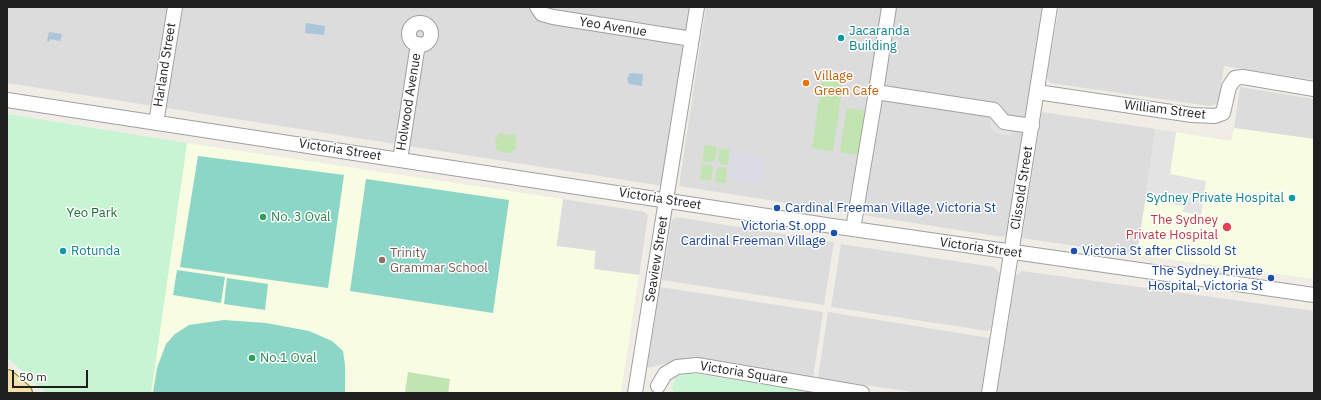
<!DOCTYPE html>
<html>
<head>
<meta charset="utf-8">
<style>
  body { margin:0 }
  #map { position:relative; width:1321px; height:400px; overflow:hidden; background:#efede6; font-family:"IBM Plex Sans",sans-serif }
  canvas { display:block }
  .frame { position:absolute; inset:0; border:8px solid #1f1f1f; pointer-events:none }
  .scale { position:absolute; left:12px; top:370px; width:76px; height:18px; box-sizing:border-box; border:2px solid #1f1f1f; border-top:0; padding-left:5px; font-size:12px; line-height:14px; white-space:nowrap; color:#1f1f1f; -webkit-text-stroke:3px #fff; paint-order:stroke }
</style>
</head>
<body>
<div id="map">
<canvas width="1321" height="400"></canvas>
<div class="frame"></div>
<div class="scale">50 m</div>
</div>
<script>
const ctx = document.querySelector('canvas').getContext('2d');
ctx.lineJoin = 'round';
function fillPath(path, color) { ctx.fillStyle = color; ctx.fill(path, 'evenodd'); }
const poly = rows => new Path2D(rows.map(r => 'M' + r).join(''));
function stroke(path, color, width, dash) { ctx.strokeStyle = color; ctx.lineWidth = width; ctx.lineCap = dash ? 'butt' : 'round'; ctx.setLineDash(dash || []); ctx.stroke(path); }
function write(font, color, halo, rows, align = 'center') {
  ctx.font = font + ' "IBM Plex Sans",sans-serif'; ctx.lineWidth = 3; ctx.setLineDash([]); ctx.textBaseline = 'middle'; ctx.strokeStyle = halo; ctx.fillStyle = color; for (const [text, x, y, turn = 0] of rows) {
    ctx.save(); ctx.translate(x, y); ctx.rotate((+turn || 0) * Math.PI / 180); ctx.textAlign = isNaN(turn) ? turn : align; if (halo) ctx.strokeText(text, 0, 0); ctx.fillText(text, 0, 0); ctx.restore();
  }
}
fillPath(poly([
  [7,7,691,7,663,186,7,83],
  [706,7,1042,7,1007,233,1003,237,679,186],
  [1059,7,1314,7,1314,80,1224,66,1218,104,1210,106,1050,83,1047,78],
  [1240,87,1314,99,1314,139,1234,128],
  [1042,112,1156,129,1137,255,1022,238],
  [563,199,645,212,648,216,639,275,594,269,596,251,557,246],
  [676,217,834,242,824,305,662,280,672,220],
  [841,244,994,267,1000,273,991,328,988,331,831,307],
  [1022,271,1314,311,1314,393,997,393,1016,275],
  [660,287,823,312,813,378,685,359,647,368],
  [828,312,990,338,981,393,919,393,818,378]
]), '#dddcdc');
fillPath(poly([
  [1234,128,1314,139,1314,279,1137,255,1156,129,1231,141],
  [187,143,563,199,556,246,595,251,594,269,639,275,621,393,151,393]
]), '#f7fce2');
fillPath(poly([
  [823,72,844,75,833,151,812,148],
  [847,108,866,111,858,155,840,152],
  [500,132,505,135,514,134,516,137,516,148,510,153,503,153,496,149,495,141],
  [705,145,717,147,715,160,712,162,702,161],
  [720,148,730,150,728,165,721,164,718,160],
  [702,164,711,165,713,168,711,181,700,179],
  [720,167,728,168,725,183,715,182,717,169],
  [408,372,450,379,448,393,405,393]
]), '#c1e4b1');
fillPath(poly([
  [7,114,187,143,151,393,46,393,7,357],
  [689,373,822,393,674,393,672,388,676,377]
]), '#c7f4d3');
fillPath(poly([
  [198,156,344,175,328,288,180,267],
  [366,179,509,200,493,313,350,291],
  [177,270,225,277,221,303,173,295],
  [227,278,268,284,265,310,224,304],
  [224,320,266,323,309,331,332,341,343,351,345,365,345,393,153,393,157,368,166,344,175,334,189,325]
]), '#8cd6c7');
fillPath(poly([
  [992,114,1012,127,1011,136,995,133,990,126],
  [1156,129,1176,132,1170,174,1206,181,1201,215,1183,212,1184,206,1145,200]
]), '#e3e3e3');
fillPath(poly([
  [730,150,765,156,761,183,726,178]
]), '#dcdae4');
fillPath(poly([
  [306,23,325,26,324,35,305,33],
  [49,32,62,34,60,41,50,39,49,42,47,41],
  [630,73,643,74,642,86,629,84,627,79]
]), '#abc6d8');
const minor = poly([
  [537,7,542,14,553,17,692,39],
  [889,7,876,92,994,110,1004,122,1032,126],
  '409 34a11 11 0 1 1 22 0a11 11 0 1 1-22 0Z',
  [1037,92,1192,115,1215,116,1223,113,1229,87,1235,78,1243,77,1314,89],
  [7,100,839,227,1314,295],
  [156,123,175,7],
  [400,160,418,44],
  [853,229,876,92],
  [658,386,665,374,677,367,697,365,862,393],
  [635,393,697,7],
  [989,393,1050,7]
]);
const major = poly([
  [7,379,23,393]
]);
stroke(minor, '#a0a0a0', 16);
stroke(major, '#8b780f', 20);
stroke(minor, '#fff', 14);
stroke(major, '#f3e0a7', 18);
for (const [x, y, r, color] of [
  [841,38,4,"#0f9aa8"],
  [806,83,4,"#e8710a"],
  [1292,198,4,"#0f9aa8"],
  [777,208,4,"#1a4fb4"],
  [263,217,4,"#2e9e5b"],
  [1227,227,5,"#e0444e"],
  [834,233,4,"#1a4fb4"],
  [63,251,4,"#0f9aa8"],
  [1074,251,4,"#1a4fb4"],
  [382,260,4,"#8d6e63"],
  [1271,278,4,"#1a4fb4"],
  [252,358,4,"#2e9e5b"]
]) { const dot = new Path2D(); dot.arc(x, y, r, 0, 2 * Math.PI); ctx.fillStyle = color; ctx.fill(dot); stroke(dot, '#fff', 1.5); }
write('13px', '#1f1f1f', '#fff', [
  ["Yeo Avenue",613,27,9],
  ["Harland Street",165,65,-81],
  ["Holwood Avenue",409,102,-81],
  ["William Street",1165,110,7],
  ["Victoria Street",340,150,9],
  ["Clissold Street",1022,188,-81],
  ["Victoria Street",660,199,9],
  ["Victoria Street",981,248,8],
  ["Seaview Street",657,259,-81],
  ["Victoria Square",744,373,9]
]);
write('13px', '#0d838f', '#fff', [
  ["Jacaranda",849,31],
  ["Building",849,46],
  ["Sydney Private Hospital",1284,198,"right"],
  ["Rotunda",71,251]
], 'left');
write('13px', '#c56008', '#fff', [
  ["Village",814,76],
  ["Green Cafe",814,91]
], 'left');
write('13px', '#164399', '#fff', [
  ["Cardinal Freeman Village, Victoria St",785,208],
  ["Victoria St opp",826,226,"right"],
  ["Cardinal Freeman Village",826,241,"right"],
  ["Victoria St after Clissold St",1082,251],
  ["The Sydney Private",1263,271,"right"],
  ["Hospital, Victoria St",1263,286,"right"]
], 'left');
write('13px', '#16732f', '#fff', [
  ["Yeo Park",92,213]
]);
write('13px', '#27864d', '#fff', [
  ["No. 3 Oval",271,217],
  ["No.1 Oval",260,358]
], 'left');
write('13px', '#be3a42', '#fff', [
  ["The Sydney",1218,220],
  ["Private Hospital",1218,235]
], 'right');
write('13px', '#785e54', '#fff', [
  ["Trinity",390,253],
  ["Grammar School",390,268]
], 'left');
</script>
</body>
</html>
